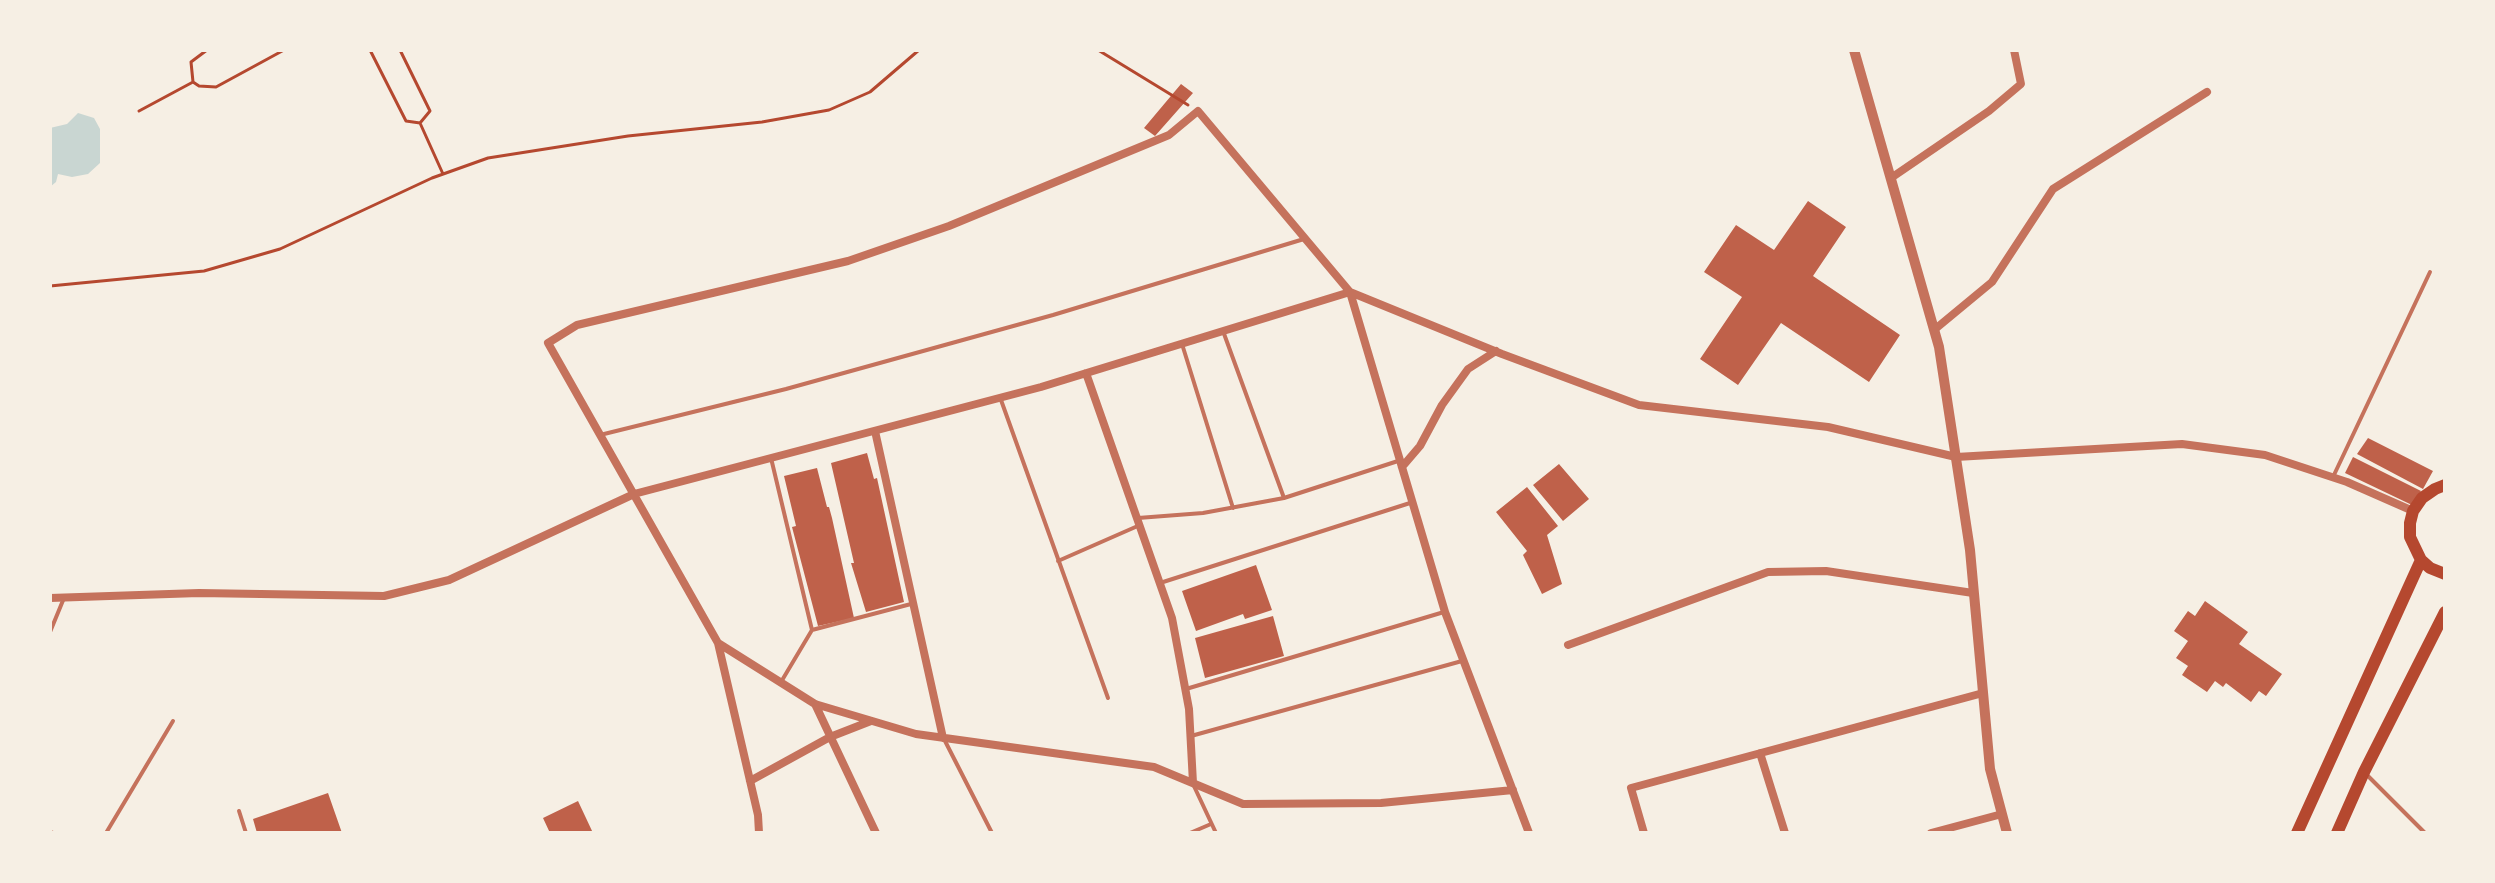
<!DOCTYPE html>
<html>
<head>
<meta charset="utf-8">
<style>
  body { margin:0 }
  #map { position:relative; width:2495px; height:883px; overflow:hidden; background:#f6efe4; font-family:"PT Sans",sans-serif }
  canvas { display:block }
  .frame { position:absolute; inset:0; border:52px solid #f6efe4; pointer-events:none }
</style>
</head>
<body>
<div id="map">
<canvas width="2495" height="883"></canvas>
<div class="frame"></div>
</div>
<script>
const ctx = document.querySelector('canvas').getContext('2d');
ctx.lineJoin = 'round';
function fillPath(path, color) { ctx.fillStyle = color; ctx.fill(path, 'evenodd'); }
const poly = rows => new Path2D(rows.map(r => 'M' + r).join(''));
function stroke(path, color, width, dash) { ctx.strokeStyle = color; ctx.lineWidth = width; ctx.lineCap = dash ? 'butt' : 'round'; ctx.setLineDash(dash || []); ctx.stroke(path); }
fillPath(poly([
  [78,113,94,118,100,129,100,163,88,174,72,177,58,174,56,182,50,187,50,128,67,124]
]), '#c9d6d2');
fillPath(poly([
  [1181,84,1193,93,1155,136,1144,128],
  [1808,201,1846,227,1813,276,1900,335,1869,382,1781,323,1738,385,1700,359,1742,297,1704,272,1736,225,1774,250],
  [2368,438,2433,471,2423,489,2357,454],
  [867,453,874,479,877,478,904,602,866,612,851,563,854,563,831,463],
  [2353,457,2421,491,2412,505,2345,473],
  [1559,464,1589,499,1563,521,1533,485],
  [817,468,827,507,829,507,832,518,854,618,818,626,792,527,796,526,784,476],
  [1527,487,1558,526,1547,535,1562,584,1542,594,1523,555,1527,551,1496,512],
  [1256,565,1272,610,1245,619,1243,614,1196,631,1182,591],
  [2205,601,2248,632,2239,644,2282,674,2266,696,2259,691,2251,702,2226,683,2223,687,2215,681,2207,692,2182,675,2188,666,2176,658,2188,641,2174,631,2188,611,2195,616],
  [1273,616,1284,656,1205,678,1195,638],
  [328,793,342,833,257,833,253,819],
  [578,801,593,833,550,833,543,818]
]), '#bf614a');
stroke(poly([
  [370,50,406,121,420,123],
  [400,50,430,111,420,123,443,174],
  [1098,50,1188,105],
  [193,82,191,62,207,50],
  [139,111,193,82,199,86,216,87,284,50],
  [50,286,204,271,280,249,432,178,488,158,628,136,762,122,829,110,870,92,919,50]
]), '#b5482f', 3);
stroke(poly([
  [1223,331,1284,498],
  [1182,344,1233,508],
  [1001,400,1108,698],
  [600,435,786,389,1053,315,1304,239],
  [771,458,812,630],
  [2333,477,2430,272],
  [1138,518,1203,513,1284,498,1398,461],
  [1058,561,1140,525],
  [1160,583,1410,503],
  [50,632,64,598],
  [781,682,812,630,911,604],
  [1186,689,1444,612],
  [1191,736,1462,661],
  [944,739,992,833],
  [2366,774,2425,833],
  [1193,784,1216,833],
  [239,811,246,833],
  [50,832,53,833],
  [106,833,173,721],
  [1190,833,1211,824]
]), '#c5725c', 4);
stroke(poly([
  [1891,178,1989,111,2021,84,2014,50],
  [1934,330,1992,282,2053,189,2207,92],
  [1086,373,1172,618,1189,709,1193,783],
  [875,431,943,738],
  [1402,467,1420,446,1442,405,1468,369,1496,351],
  [50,598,199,593,384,596,449,580,634,494,1041,387,1350,292,1445,612,1529,833],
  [718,643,815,704,916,734,1154,767,1243,804,1381,803,1513,790],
  [1568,645,1768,572,1826,571,1973,593],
  [815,704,876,833],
  [1760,753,1785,833],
  [750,781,830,737,871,721],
  [759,833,758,815,718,643,548,343,577,325,848,261,949,226,1169,135,1198,111,1350,292,1502,354,1639,405,1828,427,1956,457,2182,444,2265,455,2347,482,2413,511],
  [1644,833,1631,788,1983,693],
  [1931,833,2002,814]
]), '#c5725c', 8);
stroke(poly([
  [1854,50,1939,347,1970,550,1990,769,2007,833]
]), '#c5725c', 10);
stroke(poly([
  [2445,485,2435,489,2422,498,2413,511,2410,523,2410,537,2421,560,2430,568,2445,574],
  [2297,833,2421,560],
  [2337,833,2364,772,2445,612]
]), '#b5482f', 12);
</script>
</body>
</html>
